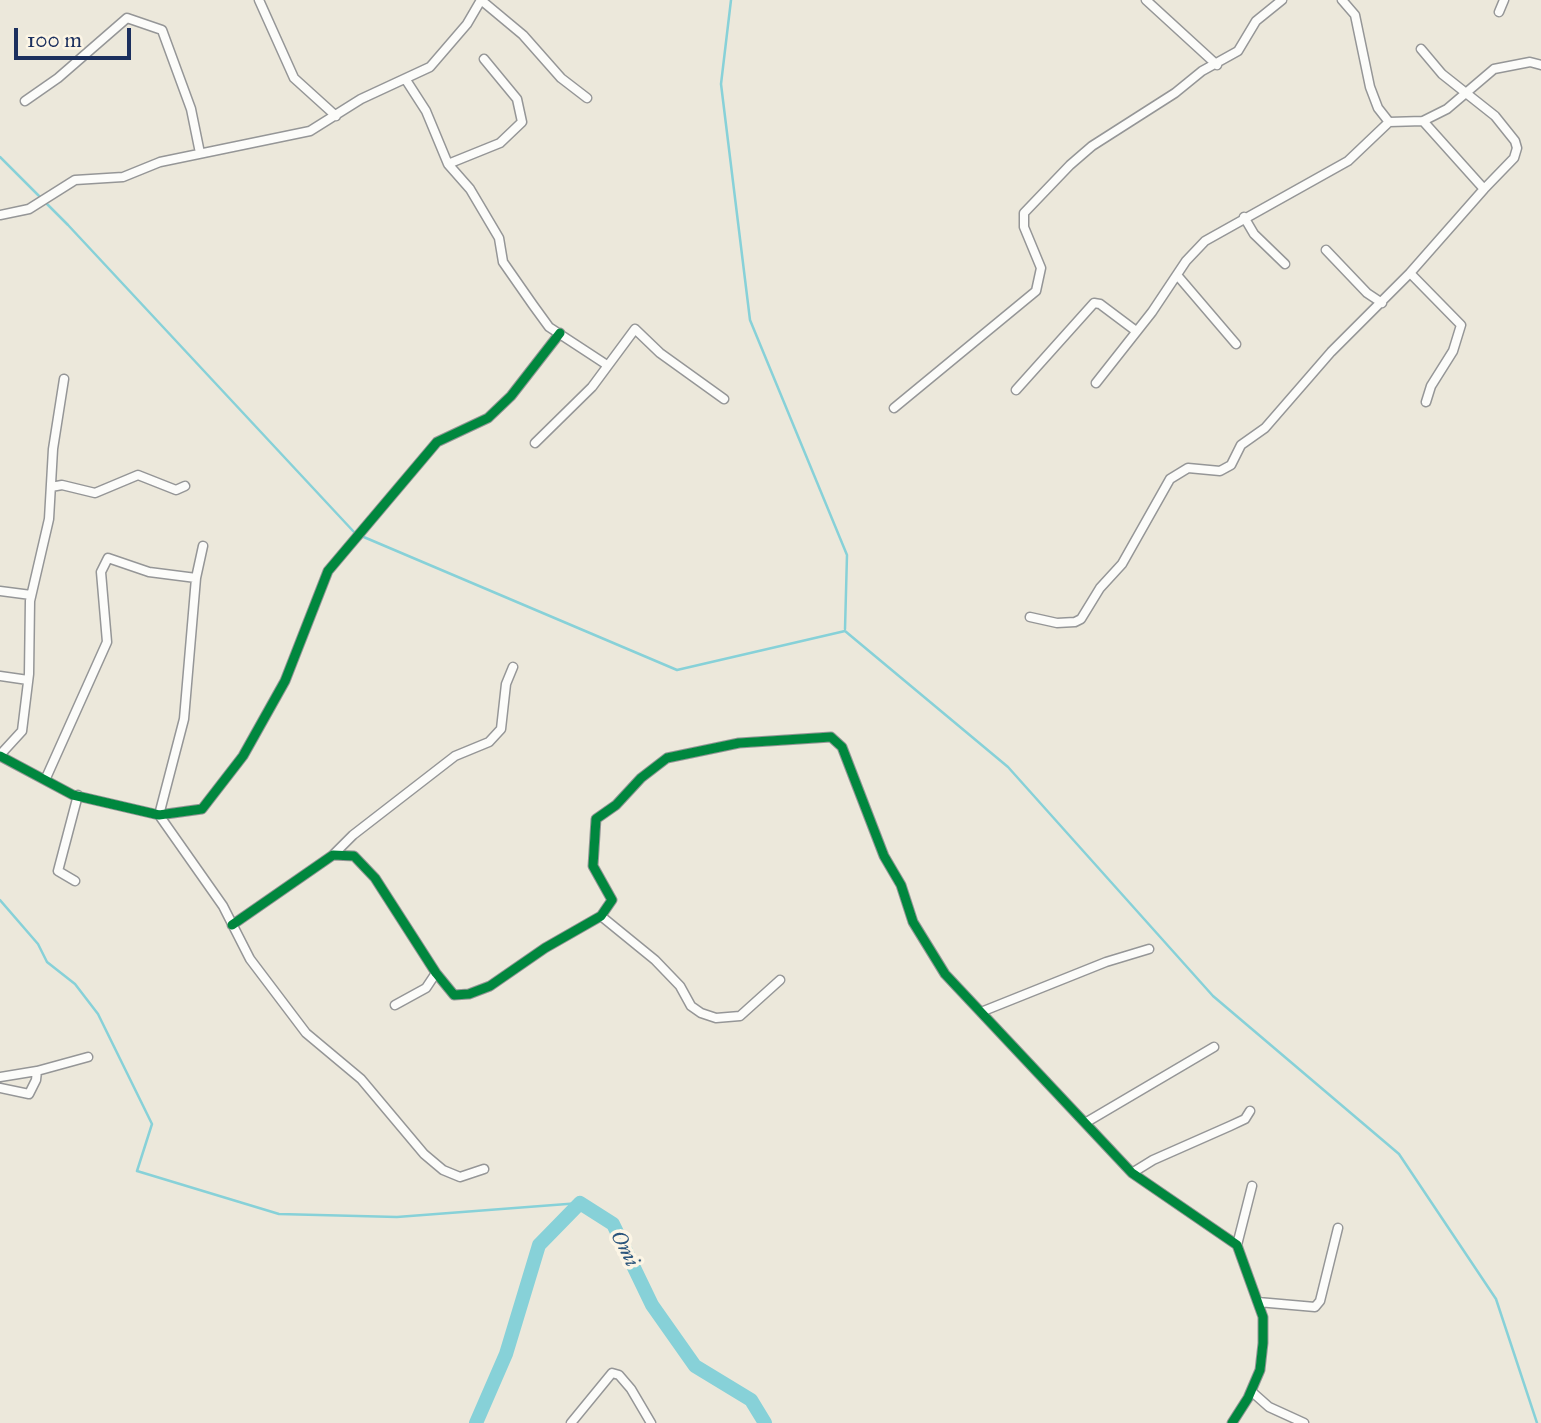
<!DOCTYPE html>
<html>
<head>
<meta charset="utf-8">
<style>
  body { margin:0 }
  #map { position:relative; width:1541px; height:1423px; overflow:hidden; background:#ece8db; font-family:"IM FELL Great Primer",serif }
  canvas { display:block }
  .scale { position:absolute; left:14px; top:28px; width:117px; height:32px; box-sizing:border-box; border:4px solid #1b2f5e; border-top:0; padding-left:9px; font-size:21px; line-height:24px; white-space:nowrap; color:#1b2f5e; -webkit-text-stroke:5px #fcf5e5; paint-order:stroke }
</style>
</head>
<body>
<div id="map">
<canvas width="1541" height="1423"></canvas>
<div class="scale">100 m</div>
</div>
<script>
const ctx = document.querySelector('canvas').getContext('2d');
ctx.lineJoin = 'round';
const poly = rows => new Path2D(rows.map(r => 'M' + r).join(''));
function stroke(path, color, width, dash) { ctx.strokeStyle = color; ctx.lineWidth = width; ctx.lineCap = dash ? 'butt' : 'round'; ctx.setLineDash(dash || []); ctx.stroke(path); }
function write(font, color, halo, rows, align = 'center') {
  ctx.font = font + ' "IM FELL Great Primer",serif'; ctx.lineWidth = 7; ctx.setLineDash([]); ctx.textBaseline = 'middle'; ctx.strokeStyle = halo; ctx.fillStyle = color; for (const [text, x, y, turn = 0] of rows) {
    ctx.save(); ctx.translate(x, y); ctx.rotate((+turn || 0) * Math.PI / 180); ctx.textAlign = isNaN(turn) ? turn : align; if (halo) ctx.strokeText(text, 0, 0); ctx.fillText(text, 0, 0); ctx.restore();
  }
}
stroke(poly([
  [731,0,721,84,750,320,847,555,845,629],
  [0,157,68,225,354,532],
  [359,535,677,670,845,631,1008,767,1213,996,1399,1154,1496,1299,1537,1423],
  [0,900,38,944,47,962,75,984,98,1014,152,1124,137,1171,279,1214,397,1217,580,1203]
]), '#87d1d8', 2.5);
stroke(poly([
  [476,1423,506,1354,539,1245,580,1203,613,1224,652,1305,695,1366,751,1400,765,1423]
]), '#87d1d8', 14);
const street = poly([
  [259,0,294,78,336,116],
  [481,0,523,35,561,78,587,98],
  [1146,0,1217,65],
  [1342,0,1355,15,1370,87,1378,108,1389,122,1423,121,1447,109,1494,69,1530,62,1541,65],
  [1499,12,1504,0],
  [1421,49,1442,74,1495,116,1515,141,1517,148,1514,158,1484,189],
  [406,80,426,111,448,164,470,189,499,238,503,262,533,305,549,327,607,365],
  [25,101,58,78,127,18,162,30,191,109,200,153],
  [448,164,500,143,522,122,517,99,484,59],
  [0,215,29,209,75,180,123,177,160,162,310,131,361,99,430,67,467,24,481,0],
  [1244,217,1254,234,1285,264],
  [1326,250,1367,293,1382,303],
  [1410,273,1461,325,1453,351,1431,386,1426,402],
  [1177,275,1236,344],
  [1096,383,1152,312,1186,261,1205,241,1348,161,1389,122],
  [1016,390,1094,303,1100,304,1136,331],
  [894,408,1036,291,1041,268,1024,227,1024,213,1070,165,1092,146,1175,93,1202,71,1238,51,1256,21,1282,0],
  [535,443,592,387,635,329,660,353,724,399],
  [51,487,62,485,95,493,138,475,176,490,185,486],
  [203,546,196,578,184,719,159,815,223,906,250,959,306,1033,361,1079,424,1154,443,1170,460,1177,484,1169],
  [0,591,31,595],
  [1030,617,1057,623,1075,622,1081,619,1100,588,1122,564,1170,479,1188,468,1220,471,1231,465,1241,445,1265,428,1331,352,1410,273,1484,189,1423,121],
  [0,676,28,680],
  [0,755,22,731,29,674,30,601,49,519,53,449,64,379],
  [0,756,73,795,159,815,202,809,243,756,285,681,328,571,437,442,488,418,511,396,560,333],
  [46,778,107,642,101,572,108,558,149,572,196,578],
  [333,855,353,835,455,756,489,742,501,729,506,684,513,667],
  [75,881,58,871,78,795],
  [601,916,655,960,680,986,691,1006,701,1013,716,1018,740,1016,780,980],
  [232,925,333,855,354,856,375,878,436,973,454,995,469,994,490,986,545,948,601,916,612,900,593,866,596,819,616,805,641,778,667,758,739,743,831,737,842,747,884,856,901,885,913,922,945,974,1132,1173,1237,1245,1263,1317,1263,1343,1260,1370,1248,1398,1232,1423],
  [395,1005,426,988,436,973],
  [981,1012,1106,962,1149,949],
  [0,1077,37,1071],
  [0,1088,29,1094,36,1080,37,1071,88,1057],
  [1085,1123,1214,1047],
  [1132,1173,1153,1160,1230,1126,1245,1119,1250,1111],
  [1237,1245,1252,1186],
  [1258,1302,1315,1307,1320,1301,1338,1228],
  [1251,1391,1269,1407,1304,1423],
  [571,1423,612,1373,619,1375,631,1389,651,1423]
]);
stroke(street, '#959697', 11);
stroke(street, '#fcfcfa', 8);
stroke(poly([
  [0,756,73,795,159,815,202,809,243,756,285,681,328,571,437,442,488,418,511,396,560,333],
  [232,925,333,855,354,856,375,878,436,973,454,995,469,994,490,986,545,948,601,916,612,900,593,866,596,819,616,805,641,778,667,758,739,743,831,737,842,747,884,856,901,885,913,922,945,974,1132,1173,1237,1245,1263,1317,1263,1343,1260,1370,1248,1398,1232,1423]
]), '#00873e', 9);
write('italic 21px', '#2b557c', '#fcf5e5', [
  ["Omi",624,1249,63]
]);
</script>
</body>
</html>
